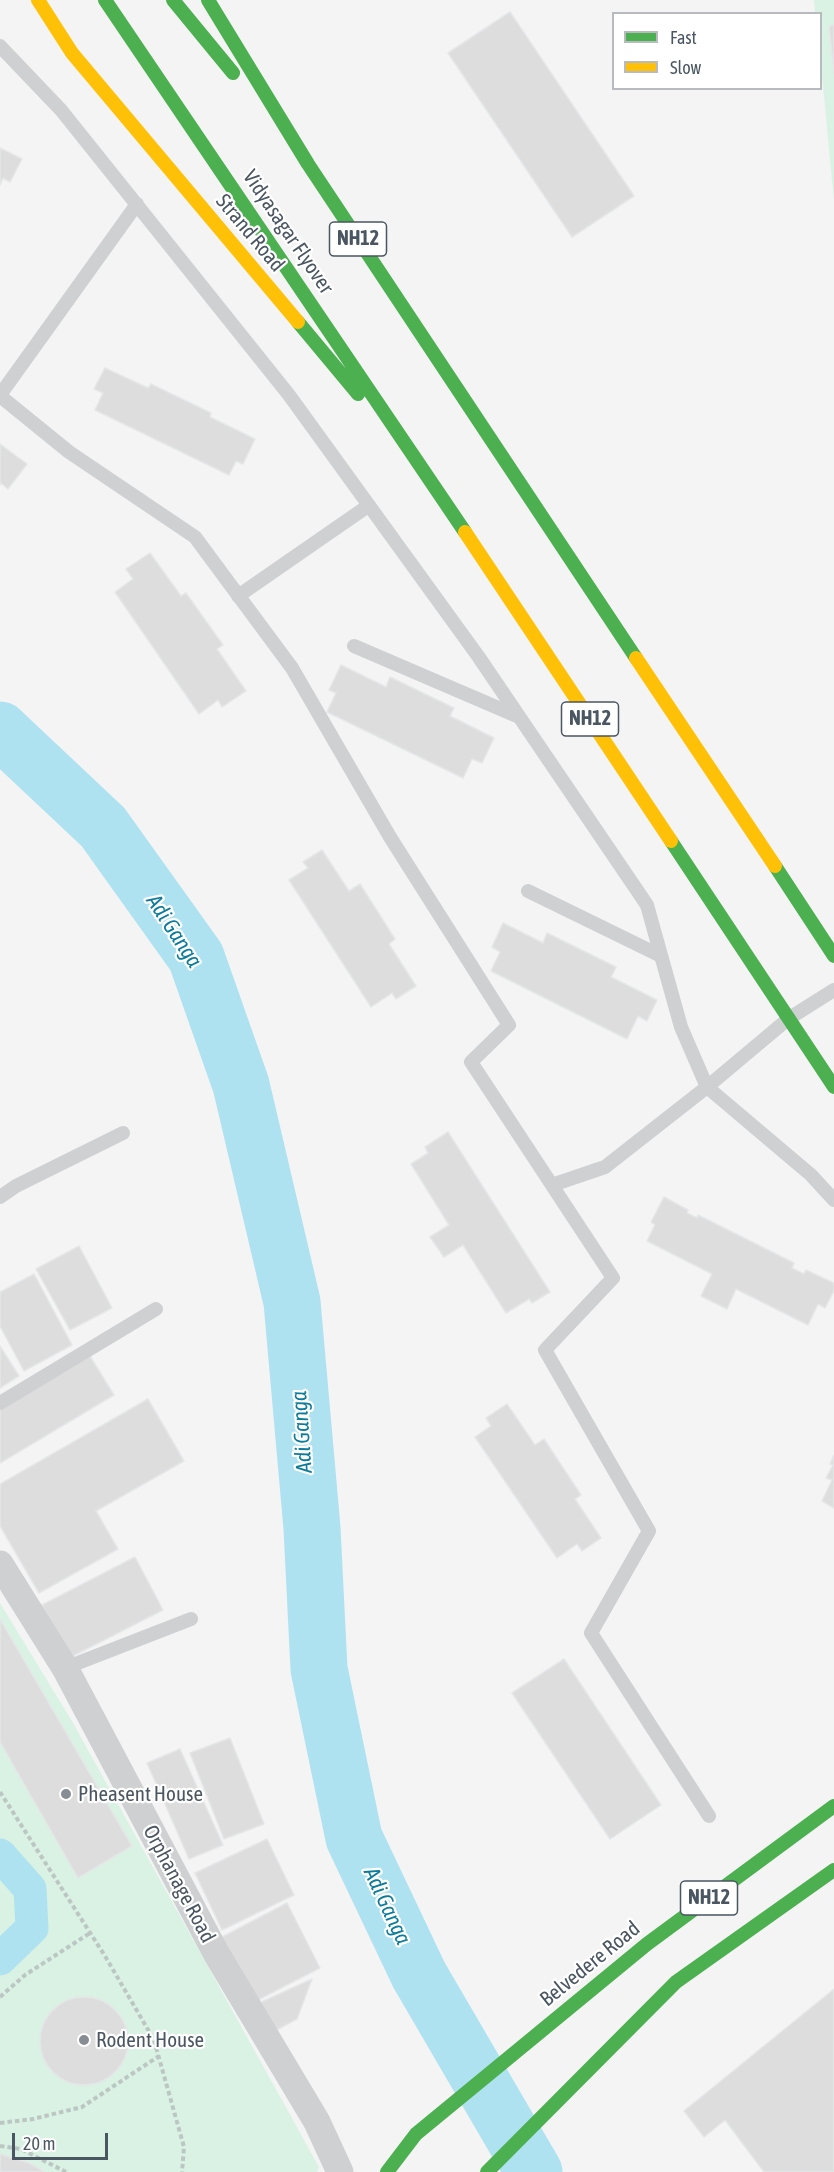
<!DOCTYPE html>
<html>
<head>
<meta charset="utf-8">
<style>
  body { margin:0 }
  #map { position:relative; width:834px; height:2172px; overflow:hidden; background:#f4f4f4; font-family:"Asap Condensed",sans-serif }
  canvas { display:block }
  .legend { position:absolute; left:612px; top:12px; width:210px; height:78px; box-sizing:border-box; background:#fff; border:2px solid #b7bbc0; margin:0; padding:8px 10px; list-style:none; font-size:18px; color:#4a5661 }
  .legend li { display:flex; align-items:center; gap:12px; height:30px }
  .legend b { width:30px; border:2px solid #b7bbc0 }
  .scale { position:absolute; left:12px; top:2133px; width:96px; height:27px; box-sizing:border-box; border:3px solid #4a5661; border-top:0; padding-left:8px; font-size:18px; line-height:21px; white-space:nowrap; color:#4a5661; -webkit-text-stroke:4px #fff; paint-order:stroke }
</style>
</head>
<body>
<div id="map">
<canvas width="834" height="2172"></canvas>
<ul class="legend">
<li><b style="height:8px;background:#4caf50"></b>Fast</li>
<li><b style="height:8px;background:#ffc107"></b>Slow</li>
</ul>
<div class="scale">20 m</div>
</div>
<script>
const ctx = document.querySelector('canvas').getContext('2d');
ctx.lineJoin = 'round';
function fillPath(path, color) { ctx.fillStyle = color; ctx.fill(path, 'evenodd'); }
const poly = rows => new Path2D(rows.map(r => 'M' + r).join(''));
function stroke(path, color, width, dash) { ctx.strokeStyle = color; ctx.lineWidth = width; ctx.lineCap = dash ? 'butt' : 'round'; ctx.setLineDash(dash || []); ctx.stroke(path); }
function write(font, color, halo, rows, align = 'center') {
  ctx.font = font + ' "Asap Condensed",sans-serif'; ctx.lineWidth = 4.5; ctx.setLineDash([]); ctx.textBaseline = 'middle'; ctx.strokeStyle = halo; ctx.fillStyle = color; for (const [text, x, y, turn = 0] of rows) {
    ctx.save(); ctx.translate(x, y); ctx.rotate((+turn || 0) * Math.PI / 180); ctx.textAlign = isNaN(turn) ? turn : align; if (halo) ctx.strokeText(text, 0, 0); ctx.fillText(text, 0, 0); ctx.restore();
  }
}
fillPath(poly([
  [814,0,834,0,834,201,821,65,820,14,815,13],
  [0,1603,73,1723,319,2167,317,2172,0,2172]
]), '#d9f2e3');
stroke(poly([
  [0,1855,30,1889,32,1928,0,1959]
]), '#aee2f0', 33);
stroke(poly([
  [0,730,103,827,196,957,241,1085,292,1302,312,1528,319,1669,354,1838,419,1975,534,2172]
]), '#aee2f0', 57);
const building = poly([
  [510,12,634,196,572,237,448,53,510,12],
  [834,25,834,73,829,26,834,25],
  [0,148,22,159,10,182,3,178,0,185,0,148],
  [105,368,148,388,151,384,211,413,210,417,255,439,243,464,236,461,229,475,95,410,103,393,94,389,105,368],
  [0,444,27,464,8,489,1,483,0,485,0,444],
  [150,553,181,596,186,593,223,645,217,649,246,691,222,707,218,700,199,714,115,592,133,579,126,569,150,553],
  [341,665,386,687,390,677,454,708,450,716,494,738,482,763,472,759,463,778,327,712,336,693,329,690,341,665],
  [322,850,349,891,360,884,395,939,389,944,416,986,396,999,392,993,371,1007,289,880,308,868,303,862,322,850],
  [503,923,543,943,547,933,616,967,611,977,657,1000,647,1021,638,1016,627,1039,491,971,500,952,492,947,503,923],
  [448,1132,550,1292,532,1303,529,1299,506,1313,463,1245,444,1257,430,1237,449,1225,411,1164,428,1153,425,1147,448,1132],
  [664,1197,688,1210,687,1213,697,1218,698,1215,794,1263,792,1268,804,1274,806,1270,834,1283,834,1291,825,1308,818,1304,808,1325,736,1289,727,1309,701,1296,712,1274,647,1241,655,1225,651,1222,664,1197],
  [79,1246,112,1308,70,1330,36,1269,79,1246],
  [34,1274,72,1345,24,1371,0,1326,0,1292,34,1274],
  [0,1346,19,1376,0,1388,0,1346],
  [90,1356,114,1395,0,1463,0,1409,90,1356],
  [148,1399,184,1461,96,1511,118,1549,39,1593,0,1526,0,1484,148,1399],
  [507,1404,535,1445,544,1439,581,1495,575,1499,601,1538,582,1551,577,1544,557,1558,475,1437,491,1426,486,1418,507,1404],
  [834,1455,834,1508,822,1501,832,1480,826,1478,833,1465,830,1464,834,1455],
  [135,1557,163,1610,69,1658,42,1605,135,1557],
  [0,1619,132,1846,78,1878,0,1742,0,1619],
  [564,1659,661,1805,610,1839,512,1693,564,1659],
  [230,1738,264,1824,224,1839,190,1753,230,1738],
  [180,1749,223,1845,189,1859,147,1763,180,1749],
  [267,1839,294,1895,222,1930,195,1873,267,1839],
  [287,1903,320,1968,254,2002,220,1938,287,1903],
  [312,1979,297,2019,271,2033,257,2004,312,1979],
  [834,1989,834,2172,764,2172,725,2120,704,2137,684,2111,834,1989],
  '40 2041a44 44 0 1 1 88 0a44 44 0 1 1-88 0Z',
  [0,2154,29,2163,45,2172,0,2172,0,2154]
]);
fillPath(building, '#ddddde');
stroke(building, '#e5e6e7', 1.5);
stroke(poly([
  [0,1792,105,1956,154,2040,184,2147,182,2172],
  [0,1997,25,1975,90,1933],
  [0,2123,33,2119,82,2107,159,2056],
  [0,2146,21,2149,66,2172]
]), '#bcc7c4', 4, [4.5, 3]);
stroke(poly([
  [0,46,61,110,289,395,478,656,647,905,681,1027,707,1087,811,1175,834,1200],
  [0,395,137,204],
  [0,396,69,452,195,537,292,668,390,837,509,1025,471,1062,613,1278,545,1350,649,1531,591,1633,709,1816],
  [238,596,368,506],
  [354,646,517,716],
  [528,891,661,956],
  [552,1185,605,1167,707,1087,788,1019,834,990],
  [0,1197,16,1186,123,1133],
  [0,1403,156,1309],
  [65,1668,191,1619]
]), '#ced0d2', 14);
stroke(poly([
  [0,1564,65,1668,216,1953,317,2122,340,2172]
]), '#ced0d2', 27);
stroke(poly([
  [105,0,465,532],
  [173,0,233,73],
  [208,0,308,164,636,658],
  [298,322,358,394],
  [671,841,834,1087],
  [775,866,834,956],
  [387,2172,416,2134,647,1944,834,1806],
  [487,2172,676,1982,834,1870]
]), '#4caf50', 14);
stroke(poly([
  [38,0,72,53,298,322],
  [465,532,671,841],
  [636,658,775,866]
]), '#ffc107', 14);
for (const [x, y, r, color] of [
  [66,1794,6,"#868d94"],
  [84,2040,6,"#868d94"]
]) { const dot = new Path2D(); dot.arc(x, y, r, 0, 2 * Math.PI); ctx.fillStyle = color; ctx.fill(dot); stroke(dot, '#fff', 2); }
for (const [x, y, w] of [
  [358,239,57],
  [590,719,57],
  [709,1898,57]
]) { const box = new Path2D(); box.roundRect(x - w / 2, y - 17, w, 34, 4.5); ctx.fillStyle = '#fff'; ctx.fill(box); stroke(box, '#4a5661', 1.5); }
write('bold 20px', '#4a5661', null, [
  ["NH12",358,239],
  ["NH12",590,719],
  ["NH12",709,1898]
]);
write('21px', '#4a5661', '#fff', [
  ["Vidyasagar Flyover",288,232,56],
  ["Strand Road",250,233,50],
  ["Orphanage Road",179,1884,62],
  ["Belvedere Road",590,1964,-39]
]);
write('21px', '#4a5661', '#fff', [
  ["Pheasent House",78,1794],
  ["Rodent House",96,2040]
], 'left');
write('italic 22px', '#0c7c9b', '#fff', [
  ["Adi Ganga",174,931,57],
  ["Adi Ganga",302,1432,-94],
  ["Adi Ganga",387,1906,65]
]);
</script>
</body>
</html>
